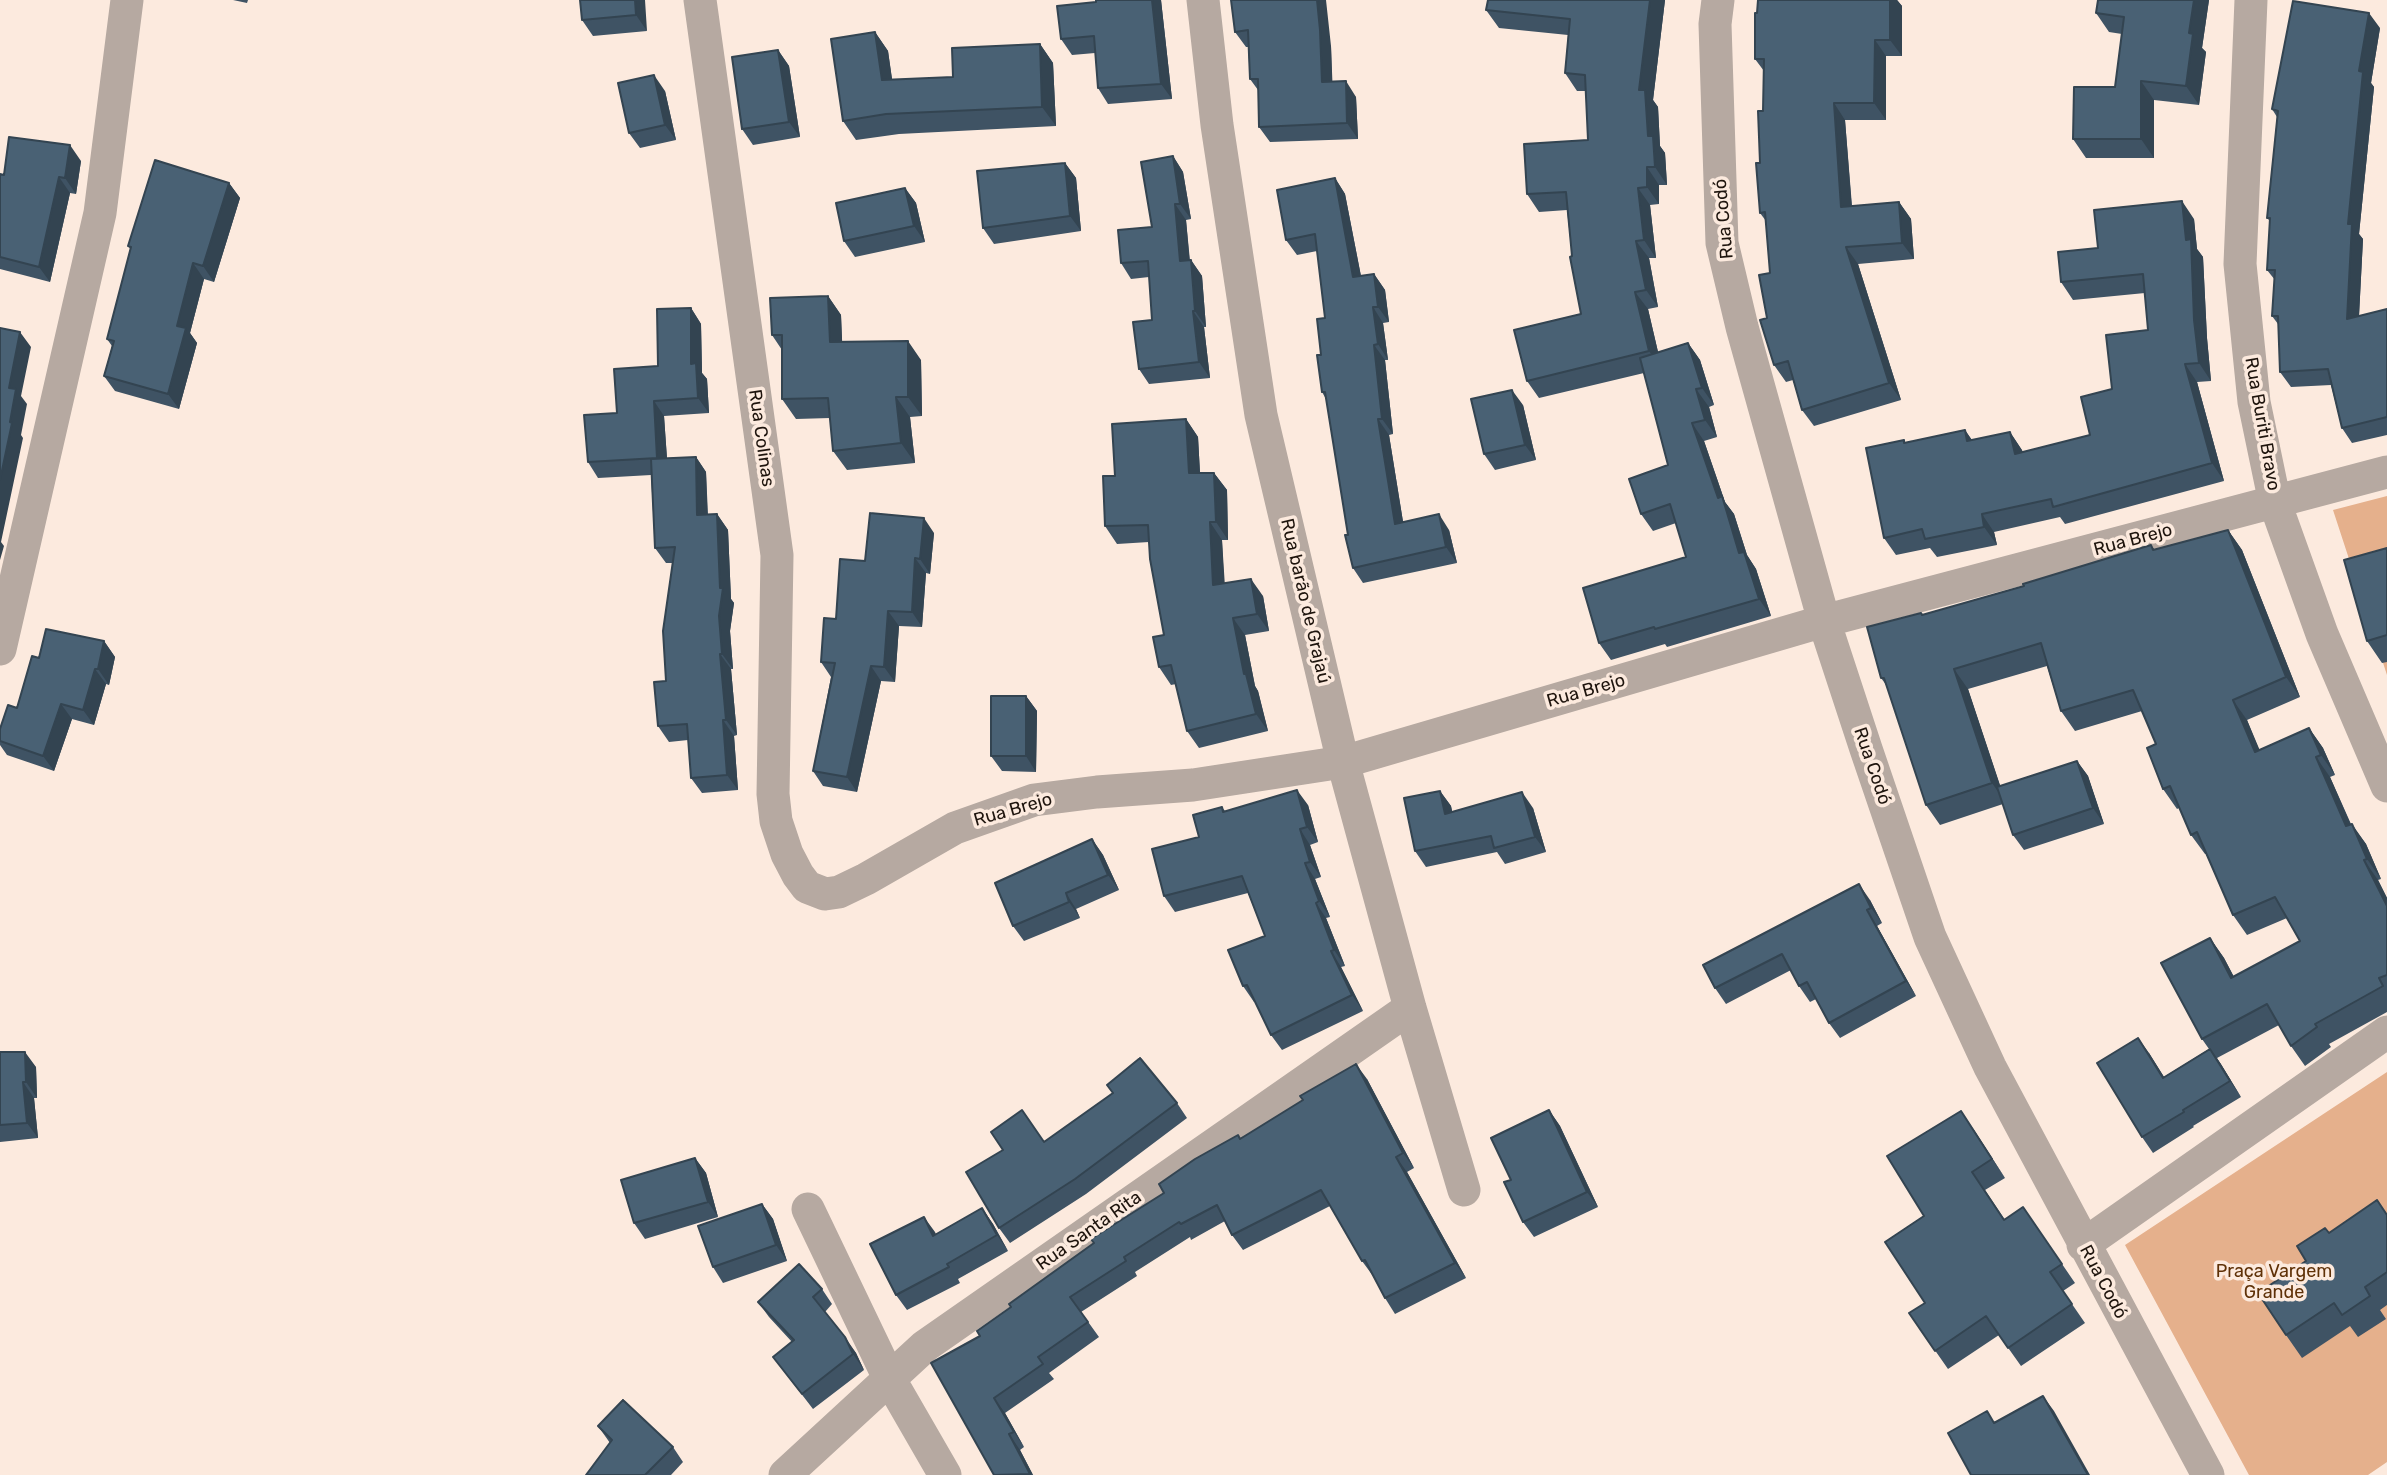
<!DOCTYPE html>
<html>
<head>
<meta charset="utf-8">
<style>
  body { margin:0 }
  canvas { display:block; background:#fceade }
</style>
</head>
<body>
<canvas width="2387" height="1475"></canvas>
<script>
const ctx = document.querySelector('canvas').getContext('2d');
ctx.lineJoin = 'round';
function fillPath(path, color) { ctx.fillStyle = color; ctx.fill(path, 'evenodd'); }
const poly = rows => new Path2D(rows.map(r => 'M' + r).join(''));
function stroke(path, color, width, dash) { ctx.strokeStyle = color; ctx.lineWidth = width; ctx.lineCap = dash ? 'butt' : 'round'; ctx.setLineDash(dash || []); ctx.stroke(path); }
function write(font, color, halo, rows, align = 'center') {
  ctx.font = font + ' Rubik,sans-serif'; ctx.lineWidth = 7; ctx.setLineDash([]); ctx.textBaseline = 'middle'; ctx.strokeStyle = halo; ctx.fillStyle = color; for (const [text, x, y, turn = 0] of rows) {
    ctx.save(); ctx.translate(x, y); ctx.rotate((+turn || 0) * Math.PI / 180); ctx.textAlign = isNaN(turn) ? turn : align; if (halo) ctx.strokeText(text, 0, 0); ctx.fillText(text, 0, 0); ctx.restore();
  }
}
fillPath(poly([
  [2387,496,2387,675,2333,510],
  [2387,1072,2387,1462,2368,1475,2249,1475,2125,1245]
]), '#e5b08c');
stroke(poly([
  [700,0,777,555,773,794,776,821,787,854,798,875,807,887,825,894,839,892,866,879,955,828,1034,800,1097,792,1193,785,1343,762,1824,621,2387,472],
  [1203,0,1217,125,1261,415,1343,762,1410,1008,1464,1190],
  [1718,0,1715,24,1722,243,1742,327,1824,621,1866,749,1930,937,1990,1067,2208,1475],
  [2251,0,2240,264,2254,402,2275,503,2322,634,2387,786],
  [0,649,100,213,127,0],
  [808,1209,889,1378,945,1475],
  [2083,1245,2387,1032],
  [785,1475,925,1346,1410,1008]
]), '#b6a9a1', 33);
fillPath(poly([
  [233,0,248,0,247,3],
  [635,0,647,31,593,36,582,20],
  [1096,0,1161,0,1172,99,1108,104,1098,88,1095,53,1072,55,1061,39,1096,2],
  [1231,0,1331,46,1332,82,1356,97,1358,139,1270,142,1259,127,1258,90,1250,79,1248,47,1246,47,1235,32],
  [1488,0,1665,0,1653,100,1658,107,1660,146,1665,153,1667,185,1659,185,1659,204,1650,205,1656,258,1649,258,1658,307,1648,309,1658,352,1688,343,1700,360,1714,405,1709,407,1717,437,1704,441,1725,502,1734,514,1747,555,1756,569,1771,616,1667,647,1665,644,1611,660,1599,643,1686,557,1676,523,1653,531,1641,514,1668,465,1644,373,1539,398,1527,381,1581,314,1572,256,1567,210,1539,212,1527,194,1588,140,1586,91,1577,91,1565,73,1568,35,1499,28,1486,10],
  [1758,0,1897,0,1902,6,1902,56,1886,56,1886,120,1845,120,1852,206,1899,202,1911,219,1914,259,1858,264,1901,400,1814,426,1802,410,1793,380,1786,382,1774,365,1767,318,1770,273,1766,221,1760,213,1760,163,1763,111,1764,71,1755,59],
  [2098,0,2209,0,2202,48,2206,52,2199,105,2154,100,2154,158,2086,158,2073,139,2115,87,2122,34,2109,32,2096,13],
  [2380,28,2371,83,2374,87,2359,234,2363,239,2359,316,2387,309,2387,435,2352,443,2342,428,2331,385,2291,387,2280,372,2278,324,2272,316,2275,280,2267,270,2270,221,2267,218,2277,117,2272,109],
  [875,32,888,51,892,80,953,77,1040,44,1053,63,1056,126,899,134,856,140,843,121],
  [778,50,789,66,800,137,753,145,742,129],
  [665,91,676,140,640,148,629,133],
  [1173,156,1183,172,1191,219,1186,220,1190,261,1191,260,1202,276,1206,327,1204,327,1210,378,1149,384,1139,369,1152,320,1149,277,1131,279,1121,263,1152,227],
  [81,161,76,194,70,193,50,282,0,269,0,174,4,175],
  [1065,163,1076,178,1081,231,994,244,983,228],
  [1335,178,1345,194,1361,276,1374,274,1385,290,1389,322,1383,323,1388,360,1385,360,1393,434,1389,435,1403,522,1449,530,1457,563,1363,583,1353,568,1326,399,1322,392,1321,355,1325,318,1317,251,1297,255,1286,240],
  [229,183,240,198,214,282,204,279,190,333,197,343,179,409,115,391,104,376,112,346,107,339,131,250,128,246],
  [905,188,916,203,925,242,855,257,844,241],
  [2194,219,2197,249,2203,257,2207,338,2211,381,2197,382,2224,481,2065,524,2060,517,1994,532,1997,545,1937,557,1930,548,1896,555,1884,538,1904,440,1906,443,1965,430,1972,440,2010,432,2023,452,2090,435,2112,389,2148,330,2145,293,2073,300,2061,282,2098,248],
  [828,296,841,315,842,342,921,360,922,416,910,417,915,463,847,470,833,451,830,418,796,419,782,399,782,350,772,335],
  [691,308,701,324,702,373,707,379,709,413,664,416,667,458,696,457,706,472,708,515,717,514,728,530,731,599,734,603,730,631,733,669,731,669,737,735,734,736,738,790,702,793,691,778,688,740,669,742,658,726,666,681,673,563,666,563,655,548,651,475,598,478,588,462,658,366],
  [1523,405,1536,460,1495,470,1484,454],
  [1186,419,1198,437,1200,473,1214,473,1227,490,1228,540,1222,540,1224,583,1263,596,1269,631,1245,635,1255,686,1258,691,1268,731,1199,748,1187,731,1176,684,1171,685,1159,667,1164,635,1149,542,1117,544,1105,526],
  [2228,530,2242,550,2300,697,2247,720,2259,750,2309,728,2323,748,2335,775,2330,777,2351,824,2366,844,2381,879,2378,880,2387,898,2387,1012,2329,1044,2331,1047,2305,1066,2291,1046,2279,1025,2217,1058,2241,1097,2193,1126,2194,1127,2153,1153,2142,1137,2149,1053,2164,1077,2209,1049,2202,1039,2210,938,2224,958,2234,977,2300,941,2287,918,2247,935,2233,915,2206,854,2205,854,2191,835,2179,808,2177,809,2163,789,2156,744,2142,711,2075,731,2061,711,2047,666,1968,689,2000,786,2077,761,2088,776,2104,824,2024,850,2013,835,2003,804,1940,825,1926,805,1887,686,1881,678,1923,615,2024,586,2151,545,2155,550],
  [934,533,930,574,926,573,922,627,899,626,895,682,881,681,857,792,823,786,813,771,831,677,821,662,836,619,865,561],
  [2387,548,2387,662,2382,663,2367,641],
  [104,641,115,657,109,685,106,684,94,725,72,719,54,771,7,755,0,745,0,729,17,708,39,658],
  [1026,696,1037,711,1036,772,1002,771,991,756],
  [1440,791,1451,806,1452,812,1533,808,1546,852,1505,864,1497,852,1426,867,1415,851],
  [1308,805,1318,842,1310,845,1321,877,1315,879,1330,917,1326,918,1345,966,1341,967,1363,1011,1282,1050,1271,1035,1255,1001,1254,1002,1243,986,1265,936,1248,893,1175,912,1164,896,1199,837,1222,807,1225,811],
  [1092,839,1103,855,1119,890,1076,909,1080,918,1024,941,1013,926],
  [1870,900,1882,923,1877,926,1916,996,1840,1038,1829,1023,1816,999,1810,1002,1799,986,1791,970,1726,1004,1715,988],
  [0,1052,36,1067,37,1098,34,1098,38,1138,0,1142],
  [1367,1079,1414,1168,1407,1172,1466,1278,1395,1314,1385,1298,1373,1276,1362,1261,1330,1206,1243,1250,1232,1235,1225,1221,1191,1240,1190,1237,1135,1272,1137,1276,1081,1312,1099,1337,1049,1373,1054,1379,1005,1413,1024,1447,1020,1450,1033,1475,994,1475,980,1336,1011,1307,1164,1193,1240,1138],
  [1107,1085,1177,1103,1187,1118,1086,1194,1010,1243,999,1228,1044,1142,1113,1093],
  [1549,1110,1560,1126,1598,1207,1534,1237,1523,1222,1511,1180],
  [1974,1130,2005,1178,1985,1190,2005,1220,2023,1207,2075,1283,2063,1291,2085,1323,2021,1366,1999,1335,1948,1369,1909,1313,1925,1303],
  [695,1158,706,1173,718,1217,645,1239,634,1223],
  [2377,1200,2387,1214,2387,1305,2380,1310,2386,1319,2358,1337,2350,1326,2302,1358,2286,1335,2306,1261,2329,1233],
  [762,1204,773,1219,787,1261,723,1283,713,1267],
  [982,1208,993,1224,1008,1251,958,1279,960,1283,907,1310,896,1295,936,1234],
  [822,1289,832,1304,825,1312,856,1353,864,1370,813,1409,773,1357,792,1342,769,1317,758,1302],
  [598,1426,673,1447,683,1462,671,1475,586,1475,610,1443]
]), '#3f5364');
fillPath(poly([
  [635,0,645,0,647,31,636,15],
  [1152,0,1161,0,1172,99,1161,84],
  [1317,0,1326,0,1331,46,1333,97,1322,82],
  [1650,0,1665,0,1653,100,1658,107,1660,146,1665,153,1667,185,1655,167,1639,90],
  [1887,0,1897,0,1902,6,1902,56,1890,40],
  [2194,0,2209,0,2202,48,2206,52,2199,105,2186,86,2189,33],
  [2369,13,2380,28,2371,83,2374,87,2359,234,2363,239,2358,335,2347,319,2348,224,2359,71],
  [875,32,888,51,895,99,882,80],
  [1875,40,1886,56,1886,120,1874,103],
  [1040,44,1053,63,1056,126,1042,107],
  [778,50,789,66,800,137,789,122],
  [654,75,665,91,676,140,665,125],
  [1346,81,1356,97,1358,139,1347,123],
  [2141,81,2154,100,2154,158,2141,139],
  [1834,103,1845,120,1853,223,1841,207],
  [70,145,81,161,76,194,65,178],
  [1173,156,1183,172,1191,219,1180,204],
  [1065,163,1076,178,1081,231,1070,216],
  [1647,167,1659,185,1659,204,1647,187],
  [59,177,70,193,50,282,39,267],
  [1335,178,1345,194,1364,292,1353,277],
  [229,183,240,198,214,282,203,266],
  [905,188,916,203,925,242,914,226],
  [1638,188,1650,205,1656,258,1644,240],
  [2182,201,2194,219,2197,249,2203,257,2207,338,2211,381,2199,363],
  [1899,202,1911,219,1914,259,1902,243],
  [1175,204,1186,220,1191,277,1180,261],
  [1636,241,1649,258,1658,307,1646,290],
  [1846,247,1858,264,1901,400,1889,383],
  [1191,260,1202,276,1206,327,1195,311],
  [193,263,204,279,190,333,197,343,179,409,168,394,177,326],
  [1374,274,1385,290,1389,322,1378,307],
  [1635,292,1648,309,1662,369,1649,351],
  [828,296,841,315,843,362,830,342],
  [1373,307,1383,323,1388,360,1378,344],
  [691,308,701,324,702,373,707,379,709,413,698,398,691,364],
  [1193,311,1204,327,1210,378,1199,362],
  [20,332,31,347,21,396,27,404,21,435,23,438,1,542,4,546,0,560,0,480,10,422,9,388],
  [908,341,921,360,922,416,908,397],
  [1688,343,1700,360,1714,405,1702,388],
  [1374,345,1385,360,1393,434,1382,419],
  [2185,364,2197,382,2224,481,2212,463],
  [1696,389,1709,407,1717,437,1705,420],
  [1512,390,1523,405,1536,460,1525,445],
  [896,397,910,417,915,463,901,443],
  [654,401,664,416,668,474,657,458],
  [1186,419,1198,437,1201,491,1189,473],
  [1378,419,1389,435,1406,540,1395,524],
  [1692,423,1704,441,1725,502,1734,514,1747,555,1756,569,1771,616,1759,599,1739,553,1718,498],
  [1965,430,1977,448,1967,441],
  [2010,432,2022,450,2027,472,2015,454],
  [696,457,706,472,708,531,697,515],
  [1214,473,1227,490,1228,540,1216,522],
  [717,514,728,530,731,599,734,603,730,631,733,669,722,654,719,616,720,588],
  [1439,514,1449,530,1457,563,1446,547],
  [1982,514,1994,532,1997,545,1984,527],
  [924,518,934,533,930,574,920,559],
  [1210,522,1222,540,1226,603,1213,585],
  [2228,530,2242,550,2300,697,2286,677],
  [915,558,926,573,922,627,912,612],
  [1251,579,1263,596,1269,631,1257,614],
  [888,611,899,626,895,682,884,667],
  [1233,618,1245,635,1255,686,1258,691,1268,731,1256,714,1244,674],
  [104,641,115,657,109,685,98,669],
  [720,654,731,669,737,735,726,720],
  [871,666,881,681,857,792,847,777],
  [95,669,106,684,94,725,83,710],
  [1954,669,1968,689,2006,803,1992,783],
  [1026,696,1037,711,1036,772,1026,756],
  [2233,700,2247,720,2269,772,2255,752],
  [61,704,72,719,54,771,43,756],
  [723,720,734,736,738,790,727,775],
  [2309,728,2323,748,2335,775,2321,755],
  [2316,757,2330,777,2360,846,2346,826],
  [2077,761,2088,776,2104,824,2093,808],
  [1297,790,1308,805,1318,842,1307,827],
  [1440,791,1451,806,1456,829,1445,814],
  [1522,792,1533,808,1546,852,1535,837],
  [2352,824,2366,844,2381,879,2367,859],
  [1300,829,1310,845,1321,877,1310,862],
  [1092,839,1103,855,1119,890,1108,875],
  [2364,860,2378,880,2387,898,2387,906],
  [1305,863,1315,879,1330,917,1319,901],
  [1859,884,1870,900,1882,923,1871,908],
  [1066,893,1076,909,1080,918,1069,902],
  [1316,903,1326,918,1345,966,1334,950],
  [1867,910,1877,926,1916,996,1906,981],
  [2210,938,2224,958,2245,998,2231,978],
  [1331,951,1341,967,1363,1011,1352,995],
  [2138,1038,2149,1053,2174,1093,2163,1078],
  [2210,1049,2221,1064,2241,1097,2230,1081],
  [25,1052,36,1067,37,1098,26,1082],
  [1356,1064,1367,1079,1414,1168,1403,1153],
  [23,1082,34,1098,38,1138,27,1123],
  [1549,1110,1560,1126,1598,1207,1587,1192],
  [1961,1111,1974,1130,2005,1178,1992,1159],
  [1396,1157,1407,1172,1466,1278,1455,1263],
  [695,1158,706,1173,718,1217,708,1202],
  [762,1204,773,1219,787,1261,776,1245],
  [982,1208,993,1224,1008,1251,997,1235],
  [924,1217,935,1232,944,1251,933,1236],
  [845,1337,856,1353,864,1370,853,1354],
  [2043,1396,2054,1411,2090,1475,2088,1475],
  [994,1398,1005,1413,1024,1447,1014,1432],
  [1009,1434,1020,1450,1033,1475,1030,1474]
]), '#334451');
const building = poly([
  [580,0,635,0,636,15,582,20,580,0],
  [1096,0,1152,0,1161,84,1098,88,1094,36,1061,39,1057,6,1096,2,1096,0],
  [1231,0,1317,0,1320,30,1322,82,1346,81,1347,123,1259,127,1258,79,1250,79,1248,30,1235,32,1231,0],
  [1488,0,1650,0,1639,90,1645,90,1648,136,1653,136,1655,167,1647,167,1647,187,1638,188,1644,240,1636,241,1646,290,1635,292,1649,351,1527,381,1514,330,1581,314,1570,257,1572,256,1566,192,1527,194,1524,144,1588,140,1585,75,1565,73,1570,19,1486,10,1488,0],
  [1758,0,1890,0,1890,40,1875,40,1874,103,1834,103,1841,207,1899,202,1902,243,1846,247,1889,383,1802,410,1788,361,1774,365,1760,320,1767,318,1759,275,1770,273,1765,212,1760,213,1756,163,1760,163,1758,111,1763,111,1764,59,1755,59,1755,13,1757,13,1758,0],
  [2098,0,2194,0,2189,33,2193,34,2186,86,2141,81,2141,139,2073,139,2074,87,2115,87,2124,17,2096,13,2098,0],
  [2293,1,2369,13,2359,71,2363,72,2348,224,2352,224,2347,319,2387,309,2387,417,2342,428,2328,369,2280,372,2278,316,2272,316,2275,270,2267,270,2270,218,2267,218,2278,111,2272,109,2293,1],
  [875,32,882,80,953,77,952,48,1040,44,1042,107,886,114,843,121,831,39,875,32],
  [778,50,789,122,742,129,732,57,778,50],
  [654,75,665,125,629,133,618,83,654,75],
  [9,137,70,145,65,178,59,177,39,267,0,257,0,174,4,175,9,137],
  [1173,156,1180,204,1175,204,1180,261,1191,260,1195,311,1193,311,1199,362,1139,369,1133,322,1152,320,1148,261,1121,263,1118,230,1152,227,1141,162,1173,156],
  [155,160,229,183,203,266,193,263,177,326,186,328,168,394,104,376,114,341,107,339,131,247,128,246,155,160],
  [1065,163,1070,216,983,228,977,171,1065,163],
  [1335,178,1353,277,1374,274,1378,307,1373,307,1378,344,1374,345,1382,419,1378,419,1395,524,1439,514,1446,547,1353,568,1345,535,1348,535,1325,392,1322,392,1317,355,1321,355,1317,319,1325,318,1315,234,1286,240,1277,190,1335,178],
  [905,188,914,226,844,241,836,203,905,188],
  [2182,201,2186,240,2191,239,2194,320,2199,363,2185,364,2212,463,2053,507,2051,499,1982,514,1984,527,1925,539,1922,529,1884,538,1866,448,1904,440,1904,443,1965,430,1967,441,2010,432,2015,454,2090,435,2081,397,2112,389,2106,335,2148,330,2143,274,2061,282,2058,252,2098,248,2094,210,2182,201],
  [828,296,830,342,908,341,908,397,896,397,901,443,833,451,828,398,782,399,782,335,772,335,770,298,828,296],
  [691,308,691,364,696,363,698,398,654,401,657,458,588,462,584,415,617,413,614,369,658,366,657,309,691,308],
  [0,328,20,332,9,388,16,389,10,422,12,423,0,480,0,328],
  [1688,343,1702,388,1696,389,1705,420,1692,423,1718,498,1722,496,1739,553,1744,552,1759,599,1655,629,1654,627,1599,643,1583,588,1686,557,1670,504,1641,514,1629,479,1668,465,1640,358,1688,343],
  [1512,390,1525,445,1484,454,1471,399,1512,390],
  [1186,419,1189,473,1214,473,1216,522,1210,522,1213,585,1251,579,1257,614,1233,618,1244,674,1246,674,1256,714,1187,731,1171,665,1159,667,1153,637,1164,635,1150,559,1148,525,1105,526,1103,476,1115,476,1112,424,1186,419],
  [696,457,697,515,717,514,720,588,723,588,719,616,722,654,720,654,726,720,723,720,727,775,691,778,687,724,658,726,654,682,666,681,663,631,675,547,655,548,651,459,696,457],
  [870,513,924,518,920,559,915,558,912,612,888,611,884,667,871,666,847,777,813,771,835,663,821,662,824,618,836,619,840,559,865,561,870,513],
  [2228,530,2286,677,2233,700,2255,752,2309,728,2321,755,2316,757,2346,826,2352,824,2367,859,2364,860,2387,906,2387,975,2379,978,2383,986,2315,1024,2317,1027,2291,1046,2267,1004,2202,1039,2161,963,2210,938,2231,978,2300,941,2275,897,2233,915,2197,832,2191,835,2170,786,2163,789,2147,748,2156,744,2133,690,2061,711,2041,643,1954,669,1992,783,1926,805,1884,678,1881,678,1867,627,1921,613,1922,615,2024,586,2023,584,2151,545,2153,550,2228,530],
  [2387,548,2387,635,2367,641,2344,560,2387,548],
  [46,629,104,641,98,669,95,669,83,710,61,704,43,756,0,741,0,729,8,705,17,708,32,656,39,658,46,629],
  [991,696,1026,696,1026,756,991,756,991,696],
  [2077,761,2093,808,2013,835,1997,787,2077,761],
  [1297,790,1307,827,1300,829,1310,862,1305,863,1319,901,1316,903,1334,950,1331,951,1352,995,1271,1035,1247,985,1243,986,1228,950,1265,936,1242,876,1164,896,1152,849,1199,837,1193,815,1222,807,1223,812,1297,790],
  [1440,791,1445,814,1522,792,1535,837,1494,848,1491,836,1415,851,1404,798,1440,791],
  [1092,839,1108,875,1066,893,1069,902,1013,926,995,883,1092,839],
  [1859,884,1871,908,1867,910,1906,981,1829,1023,1807,982,1799,986,1782,954,1715,988,1703,965,1859,884],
  [2138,1038,2163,1078,2210,1049,2230,1081,2183,1110,2184,1112,2142,1137,2097,1063,2138,1038],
  [0,1052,25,1052,26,1082,23,1082,27,1123,0,1125,0,1052],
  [1140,1058,1177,1103,1075,1179,999,1228,966,1172,1003,1150,991,1132,1022,1110,1044,1142,1113,1093,1107,1085,1140,1058],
  [1356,1064,1403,1153,1396,1157,1455,1263,1385,1298,1365,1260,1362,1261,1321,1190,1232,1235,1217,1205,1181,1224,1179,1222,1124,1257,1126,1261,1070,1297,1088,1322,1038,1357,1043,1364,994,1398,1014,1432,1009,1434,1030,1474,994,1475,931,1363,980,1336,977,1331,1011,1307,1009,1304,1094,1243,1091,1239,1164,1193,1159,1184,1195,1159,1238,1135,1240,1139,1303,1100,1300,1096,1356,1064],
  [1549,1110,1587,1192,1523,1222,1504,1182,1511,1180,1491,1138,1549,1110],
  [1961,1111,1992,1159,1972,1172,2004,1220,2023,1207,2062,1264,2050,1272,2072,1304,2008,1348,1986,1316,1935,1351,1909,1313,1925,1303,1885,1242,1924,1216,1887,1156,1961,1111],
  [695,1158,708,1202,634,1223,621,1180,695,1158],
  [2377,1200,2387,1215,2387,1272,2365,1287,2370,1296,2342,1315,2334,1303,2286,1335,2258,1293,2306,1261,2297,1246,2325,1228,2329,1233,2377,1200],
  [762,1204,776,1245,713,1267,698,1226,762,1204],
  [982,1208,997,1235,947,1264,949,1267,896,1295,870,1244,924,1217,933,1236,982,1208],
  [799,1264,822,1289,813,1297,845,1337,853,1354,802,1394,773,1357,794,1340,758,1302,799,1264],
  [2043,1396,2088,1475,1971,1475,1948,1433,1987,1411,1994,1423,2043,1396],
  [623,1400,673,1447,645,1475,586,1475,612,1440,598,1426,623,1400]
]);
fillPath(building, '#496174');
stroke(building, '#334451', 2);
write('18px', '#1e140d', '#fceade', [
  ["Rua Codó",1724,219,-95],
  ["Rua Buriti Bravo",2262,424,80],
  ["Rua Colinas",761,438,82],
  ["Rua Brejo",2133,540,-15],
  ["Rua barão de Grajaú",1305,601,77],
  ["Rua Brejo",1586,691,-16],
  ["Rua Codó",1872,766,71],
  ["Rua Brejo",1013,810,-16],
  ["Rua Santa Rita",1089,1231,-35],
  ["Rua Codó",2103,1282,62]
]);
write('18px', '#5f3107', '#fceade', [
  ["Praça Vargem",2274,1272],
  ["Grande",2274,1293]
]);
</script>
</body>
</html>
